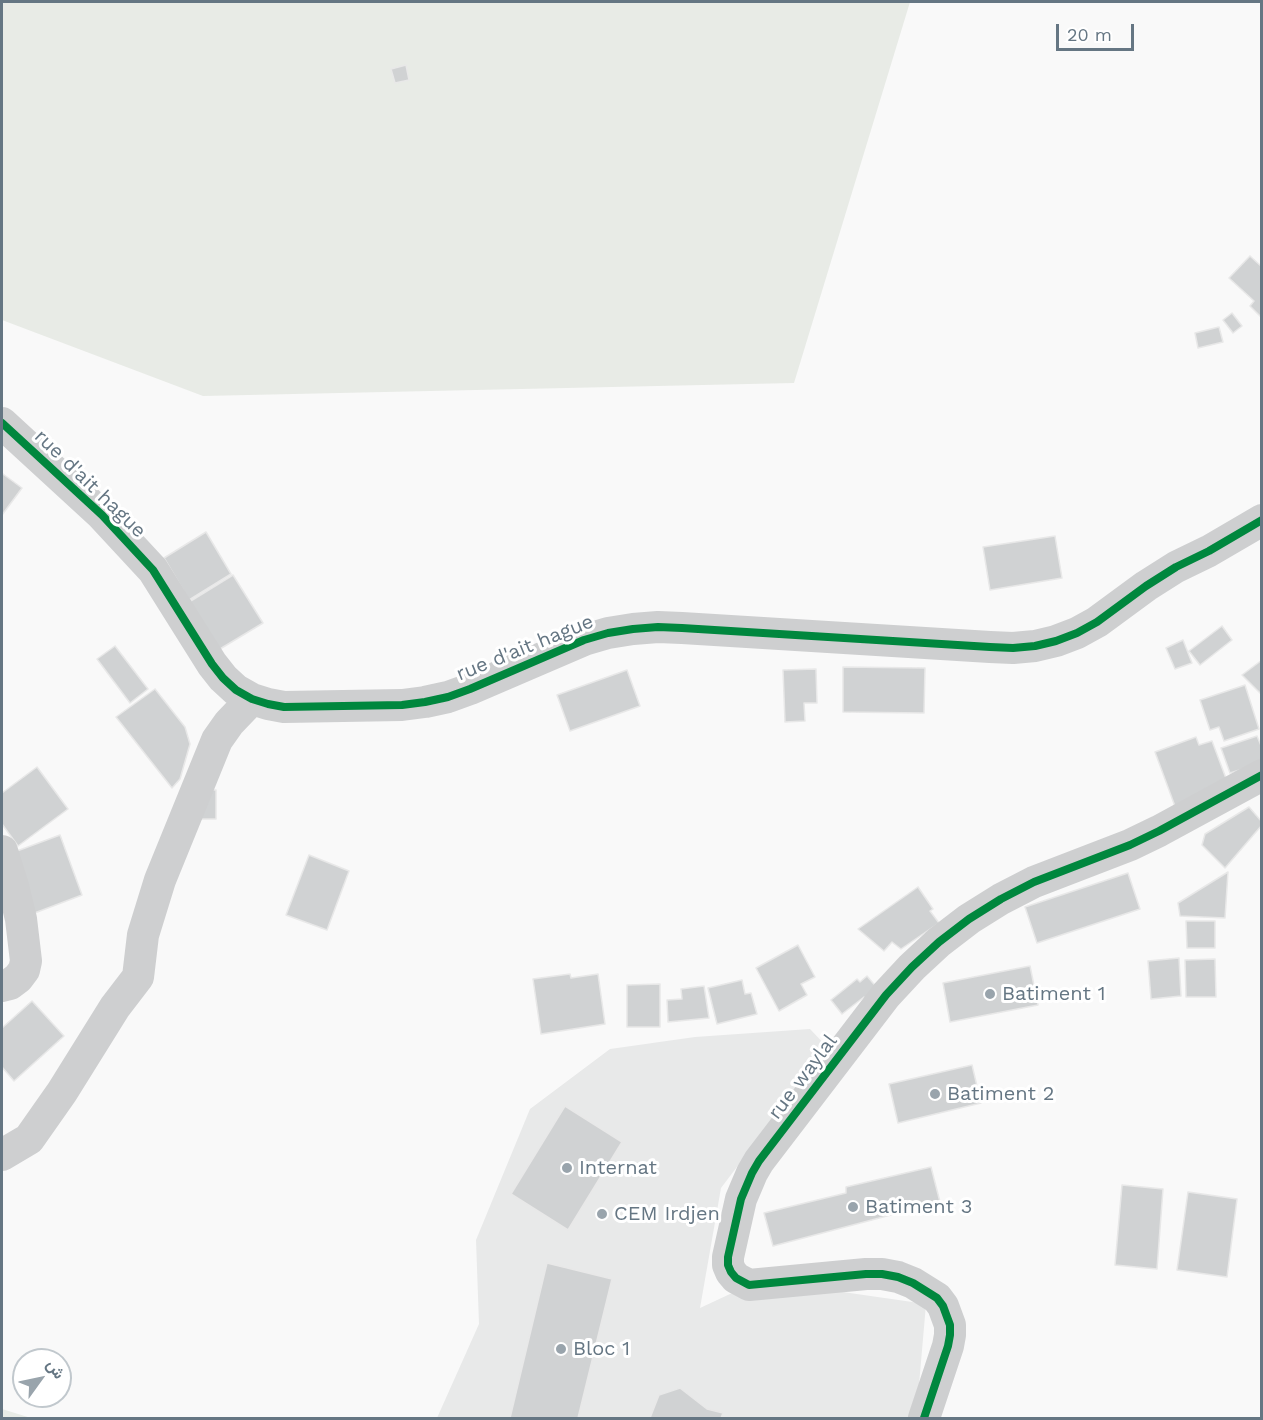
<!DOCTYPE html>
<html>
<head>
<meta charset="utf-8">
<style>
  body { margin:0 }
  #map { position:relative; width:1263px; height:1420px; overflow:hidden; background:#f9f9f9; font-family:"Work Sans",Vazirmatn,sans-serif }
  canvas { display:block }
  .frame { position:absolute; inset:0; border:3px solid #657683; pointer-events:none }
  .north { position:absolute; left:12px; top:1348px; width:60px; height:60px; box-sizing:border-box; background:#fff; border:2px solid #c1c8cd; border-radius:50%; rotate:57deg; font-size:16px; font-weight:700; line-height:24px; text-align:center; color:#657683 }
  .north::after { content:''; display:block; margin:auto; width:21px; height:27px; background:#99a4ac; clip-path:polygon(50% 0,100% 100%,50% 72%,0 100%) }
  .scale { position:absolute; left:1056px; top:24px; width:78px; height:27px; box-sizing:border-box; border:3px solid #657683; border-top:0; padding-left:8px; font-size:18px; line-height:21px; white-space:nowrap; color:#657683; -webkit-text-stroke:4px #fff; paint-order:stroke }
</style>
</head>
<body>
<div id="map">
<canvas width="1263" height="1420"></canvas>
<div class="frame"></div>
<div class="north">ش</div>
<div class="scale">20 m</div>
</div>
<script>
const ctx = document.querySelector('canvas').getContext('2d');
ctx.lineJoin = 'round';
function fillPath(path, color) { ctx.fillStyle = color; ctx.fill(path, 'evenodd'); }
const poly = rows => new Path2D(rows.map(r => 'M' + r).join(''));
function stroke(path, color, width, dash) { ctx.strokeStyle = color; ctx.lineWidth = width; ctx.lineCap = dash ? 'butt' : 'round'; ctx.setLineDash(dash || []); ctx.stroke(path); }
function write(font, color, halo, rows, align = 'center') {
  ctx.font = font + ' "Work Sans",sans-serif'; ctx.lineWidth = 6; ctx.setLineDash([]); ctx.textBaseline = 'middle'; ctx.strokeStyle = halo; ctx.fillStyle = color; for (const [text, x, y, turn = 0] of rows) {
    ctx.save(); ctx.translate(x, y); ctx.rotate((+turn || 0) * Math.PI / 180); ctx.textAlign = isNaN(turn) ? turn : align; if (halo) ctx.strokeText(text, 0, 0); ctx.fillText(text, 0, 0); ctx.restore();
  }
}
fillPath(poly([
  [810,1029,829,1049,790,1097,721,1188,700,1308,760,1280,926,1304,917,1408,907,1418,437,1418,479,1324,476,1240,530,1109,610,1049,695,1037]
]), '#e8e9e9');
fillPath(poly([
  [2,2,910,2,794,383,203,396,2,320],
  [2,1409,31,1418,2,1418]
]), '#e8ebe6');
const building = poly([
  [406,65,409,80,395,83,391,69,406,65],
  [1250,256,1262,267,1262,318,1250,306,1254,301,1229,278,1250,256],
  [1232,313,1242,326,1233,333,1223,320,1232,313],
  [1219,327,1223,342,1198,348,1195,333,1219,327],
  [3,474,22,488,2,515,2,476,3,474],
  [206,532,231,574,189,600,164,558,206,532],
  [1055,536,1062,578,990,590,983,547,1055,536],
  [233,575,263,623,210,655,181,607,233,575],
  [1222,626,1232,640,1200,665,1189,651,1222,626],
  [1183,640,1192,663,1175,669,1166,648,1183,640],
  [115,646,148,689,130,703,97,659,115,646],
  [1262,660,1262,695,1242,675,1262,660],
  [843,667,925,668,924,713,843,712,843,667],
  [816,669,817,703,804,703,805,721,785,722,783,670,816,669],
  [627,670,640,706,570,731,557,695,627,670],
  [1245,685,1259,729,1224,741,1219,727,1210,730,1200,700,1245,685],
  [155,689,185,727,190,744,180,779,172,788,116,717,155,689],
  [1257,736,1262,748,1262,763,1230,773,1221,748,1257,736],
  [1196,737,1199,745,1212,741,1230,789,1176,809,1155,752,1196,737],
  [37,767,68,809,18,846,2,824,2,793,37,767],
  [200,790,216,790,216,819,200,819,200,790],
  [1249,807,1262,822,1262,825,1225,868,1202,845,1205,834,1249,807],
  [60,835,82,895,32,914,9,854,60,835],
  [309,855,349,871,327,930,286,915,309,855],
  [1228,872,1225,918,1180,916,1178,903,1228,872],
  [1128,873,1140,909,1037,943,1025,907,1128,873],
  [918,887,933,909,930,911,939,923,901,949,892,942,884,951,858,929,918,887],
  [1186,921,1215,921,1215,948,1187,948,1186,921],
  [798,945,815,977,801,984,807,995,779,1011,756,968,798,945],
  [1179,958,1181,996,1151,999,1148,961,1179,958],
  [1215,959,1216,997,1186,997,1185,960,1215,959],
  [1030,966,1038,1005,950,1022,943,983,1030,966],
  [570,974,571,978,598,974,605,1024,541,1034,533,979,570,974],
  [867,976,878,989,866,999,864,997,842,1014,831,1000,857,979,860,982,867,976],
  [742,980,745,994,751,993,757,1014,717,1024,708,988,742,980],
  [660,984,660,1027,627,1027,627,985,660,984],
  [704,986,709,1018,668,1022,667,1000,682,999,681,989,704,986],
  [32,1001,64,1036,14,1081,2,1067,2,1028,32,1001],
  [972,1065,981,1103,898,1123,889,1084,972,1065],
  [565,1106,622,1142,568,1230,511,1194,565,1106],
  [931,1167,940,1202,773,1246,764,1213,846,1193,846,1187,931,1167],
  [1122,1185,1163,1189,1157,1269,1115,1265,1122,1185],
  [1188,1192,1237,1199,1227,1277,1177,1270,1188,1192],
  [547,1263,612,1279,578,1418,510,1418,547,1263],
  [680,1388,707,1409,723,1413,721,1418,650,1418,659,1395,680,1388]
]);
fillPath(building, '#d0d2d3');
stroke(building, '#e8e8e8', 1.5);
stroke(poly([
  [2,423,102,515,153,570,212,664,223,678,236,690,252,699,268,704,284,707,402,705,425,702,448,697,470,689,584,640,608,633,633,629,658,627,682,628,990,647,1013,648,1035,646,1056,641,1077,633,1097,622,1146,586,1176,567,1209,551,1262,520],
  [2,851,13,886,21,919,26,961,24,970,18,978,10,984,2,986],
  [2,1155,29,1139,62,1092,115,1007,138,977,143,935,160,880,217,740,229,723,252,699],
  [924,1418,948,1346,950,1335,950,1325,943,1306,937,1298,913,1283,898,1277,882,1274,866,1274,749,1285,736,1278,731,1272,728,1265,728,1257,741,1199,752,1173,759,1161,886,995,912,967,939,942,969,919,1001,899,1034,882,1130,845,1159,831,1262,775]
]), '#cecfd0', 32);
stroke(poly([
  [2,423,102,515,153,570,212,664,223,678,236,690,252,699,268,704,284,707,402,705,425,702,448,697,470,689,584,640,608,633,633,629,658,627,682,628,990,647,1013,648,1035,646,1056,641,1077,633,1097,622,1146,586,1176,567,1209,551,1262,520],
  [924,1418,948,1346,950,1335,950,1325,943,1306,937,1298,913,1283,898,1277,882,1274,866,1274,749,1285,736,1278,731,1272,728,1265,728,1257,741,1199,752,1173,759,1161,886,995,912,967,939,942,969,919,1001,899,1034,882,1130,845,1159,831,1262,775]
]), '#00873e', 8);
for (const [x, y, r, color] of [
  [990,994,6,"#99a4ac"],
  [935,1094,6,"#99a4ac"],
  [567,1168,6,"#99a4ac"],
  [853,1207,6,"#99a4ac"],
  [602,1214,6,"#99a4ac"],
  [561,1349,6,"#99a4ac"]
]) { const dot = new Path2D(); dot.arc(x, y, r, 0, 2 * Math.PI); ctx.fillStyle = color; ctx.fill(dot); stroke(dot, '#fff', 2); }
write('20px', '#657683', '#fff', [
  ["rue d'ait hague",90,484,44],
  ["rue d'ait hague",525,648,-22],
  ["rue waylal",803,1077,-53]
]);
write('20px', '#657683', '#fff', [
  ["Batiment 1",1002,994],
  ["Batiment 2",947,1094],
  ["Internat",579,1168],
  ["Batiment 3",865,1207],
  ["CEM Irdjen",614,1214],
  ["Bloc 1",573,1349]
], 'left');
</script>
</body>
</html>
